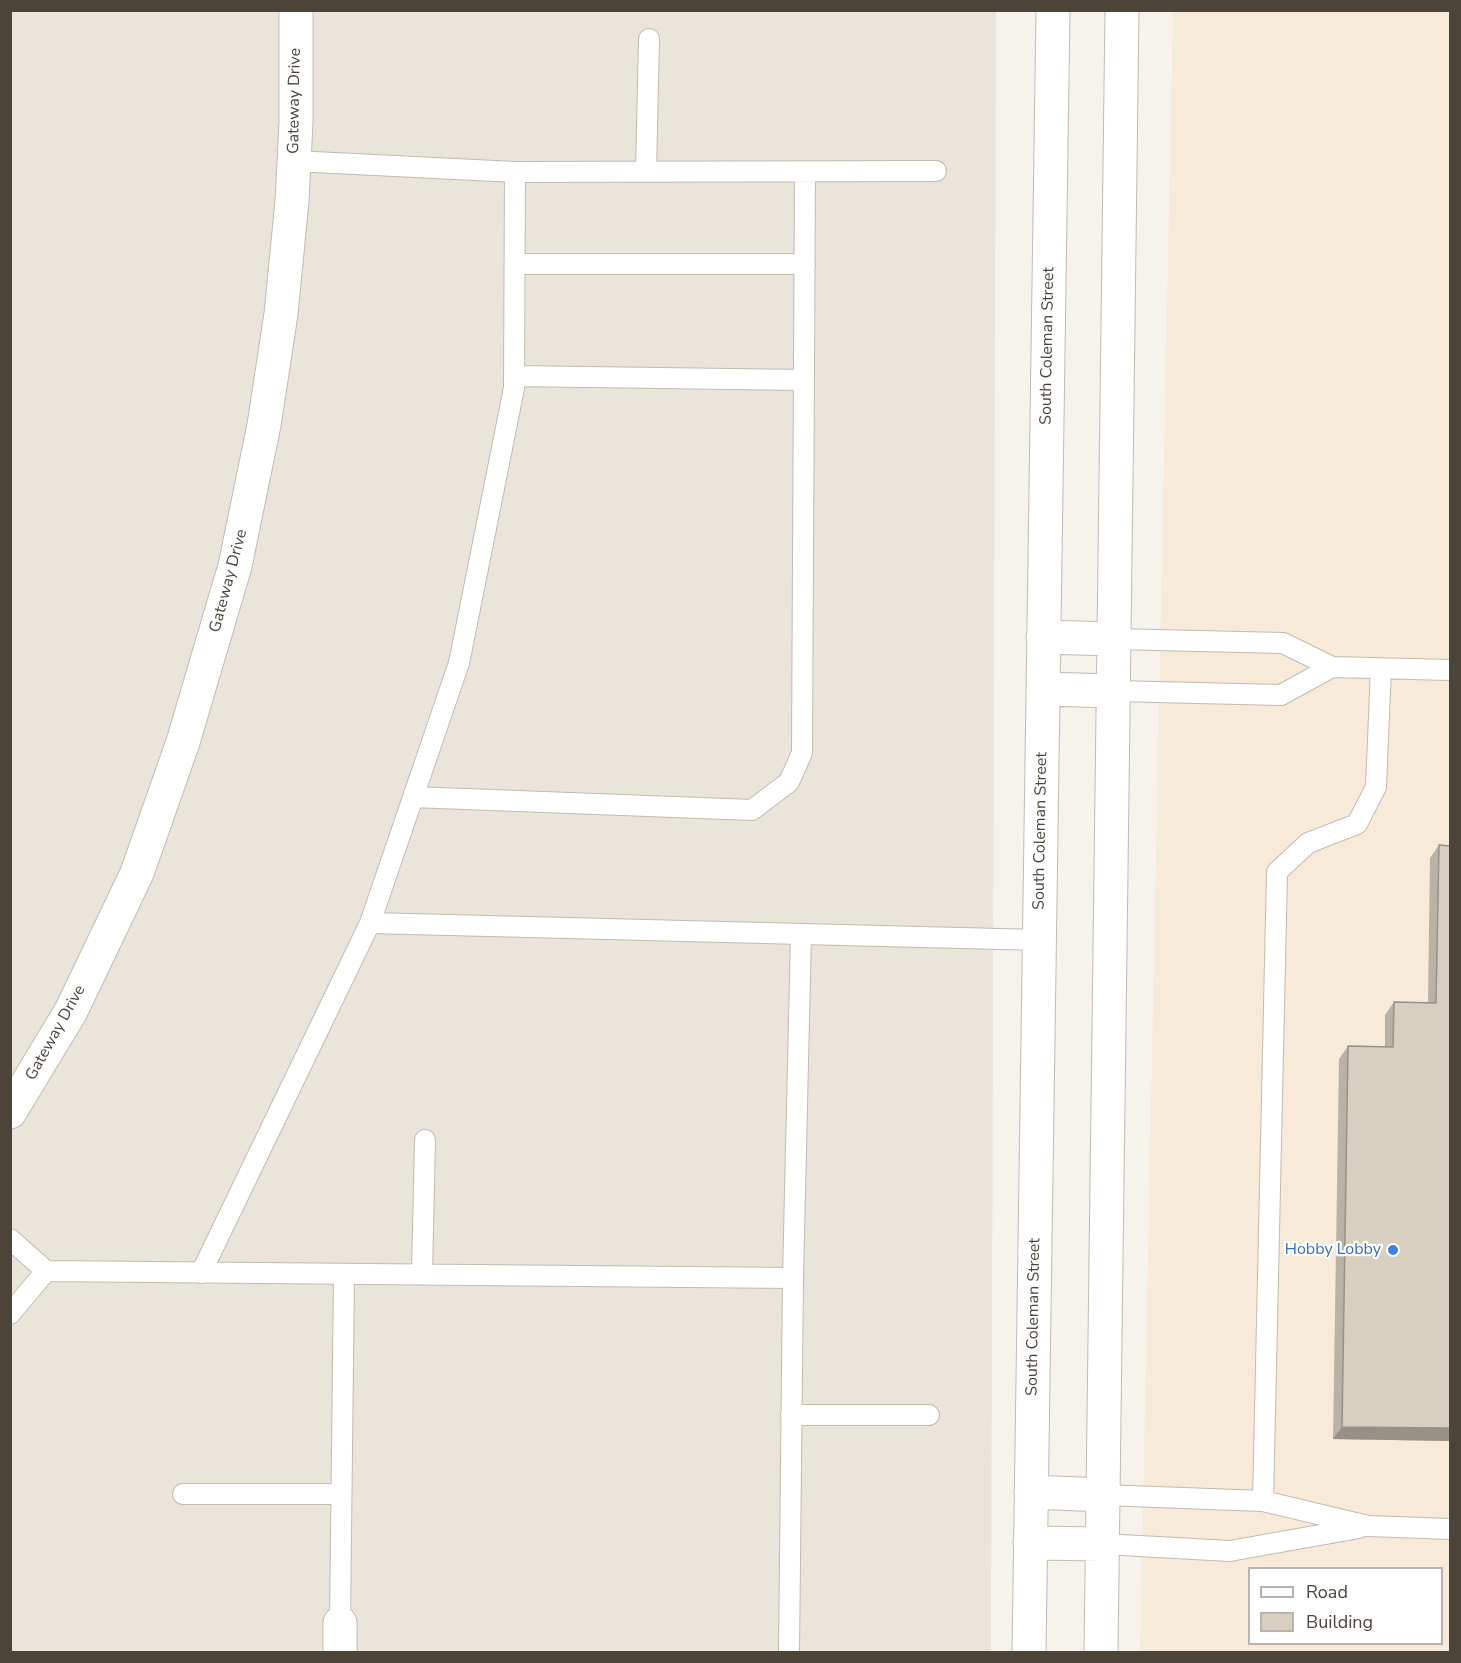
<!DOCTYPE html>
<html>
<head>
<meta charset="utf-8">
<style>
  body { margin:0 }
  #map { position:relative; width:1461px; height:1663px; overflow:hidden; background:#f6f3ec; font-family:"Nunito Sans",sans-serif }
  canvas { display:block }
  .frame { position:absolute; inset:0; border:12px solid #4b4439; pointer-events:none }
  .legend { position:absolute; left:1248px; top:1567px; width:195px; height:78px; box-sizing:border-box; background:#fff; border:2px solid #b7b4b0; margin:0; padding:8px 10px; list-style:none; font-size:18px; color:#4b4439 }
  .legend li { display:flex; align-items:center; gap:12px; height:30px }
  .legend b { width:30px; border:2px solid #b7b4b0 }
</style>
</head>
<body>
<div id="map">
<canvas width="1461" height="1663"></canvas>
<div class="frame"></div>
<ul class="legend">
<li><b style="height:8px;background:#fff"></b>Road</li>
<li><b style="height:16px;background:#d8cfc1"></b>Building</li>
</ul>
</div>
<script>
const ctx = document.querySelector('canvas').getContext('2d');
ctx.lineJoin = 'round';
function fillPath(path, color) { ctx.fillStyle = color; ctx.fill(path, 'evenodd'); }
const poly = rows => new Path2D(rows.map(r => 'M' + r).join(''));
function stroke(path, color, width, dash) { ctx.strokeStyle = color; ctx.lineWidth = width; ctx.lineCap = dash ? 'butt' : 'round'; ctx.setLineDash(dash || []); ctx.stroke(path); }
function write(font, color, halo, rows, align = 'center') {
  ctx.font = font + ' "Nunito Sans",sans-serif'; ctx.lineWidth = 4.5; ctx.setLineDash([]); ctx.textBaseline = 'middle'; ctx.strokeStyle = halo; ctx.fillStyle = color; for (const [text, x, y, turn = 0] of rows) {
    ctx.save(); ctx.translate(x, y); ctx.rotate((+turn || 0) * Math.PI / 180); ctx.textAlign = isNaN(turn) ? turn : align; if (halo) ctx.strokeText(text, 0, 0); ctx.fillText(text, 0, 0); ctx.restore();
  }
}
fillPath(poly([
  [11,11,996,11,991,1652,11,1652]
]), '#eae5da');
fillPath(poly([
  [1173,11,1450,11,1450,1652,1140,1652],
  [1250,1568,1442,1568,1442,1644,1250,1644]
]), '#f7ead8');
const service = poly([
  [294,161,515,172,936,171],
  [646,172,649,39],
  [515,264,805,264],
  [514,376,804,380],
  [1114,639,1283,643,1332,667,1450,670],
  [1114,691,1281,695,1332,667],
  [413,797,752,810,789,782,802,753,805,172],
  [370,923,1039,940],
  [10,1239,46,1271,793,1278,789,1652],
  [201,1273,370,923,459,663,514,388,515,172],
  [422,1274,425,1140],
  [793,1278,801,934],
  [10,1314,46,1271],
  [791,1415,929,1415],
  [183,1494,341,1494],
  [1103,1495,1263,1501,1368,1526,1450,1529],
  [1263,1501,1277,872,1308,843,1357,824,1376,787,1381,668],
  [1103,1544,1230,1551,1359,1528],
  [340,1623,344,1274]
]);
const minor = poly([
  [10,1112,71,1011,137,873,183,742,235,566,264,425,281,314,292,201,296,122,296,10],
  [340,1623,340,1652]
]);
const tertiary = poly([
  [1043,637,1114,639],
  [1043,689,1114,691],
  [1031,1492,1103,1495],
  [1030,1543,1103,1544],
  [1029,1652,1053,10],
  [1101,1652,1122,10]
]);
stroke(service, '#c2bbae', 22);
stroke(minor, '#c2bbae', 35);
stroke(tertiary, '#c2bbae', 35);
stroke(service, '#fff', 20);
stroke(minor, '#fff', 33);
stroke(tertiary, '#fff', 33);
fillPath(poly([
  [1439,845,1450,1441,1333,1439,1339,1059,1348,1046,1385,1047,1385,1015,1394,1002,1428,1002,1430,858]
]), '#bab2a6');
fillPath(poly([
  [1342,1427,1450,1428,1450,1441,1333,1439]
]), '#979187');
const building = poly([
  [1439,845,1450,846,1450,1428,1342,1427,1348,1046,1393,1047,1394,1002,1436,1003,1439,845]
]);
fillPath(building, '#d8cfc1');
stroke(building, '#979187', 1.5);
for (const [x, y, r, color] of [
  [1393,1250,6,"#3f7fe0"]
]) { const dot = new Path2D(); dot.arc(x, y, r, 0, 2 * Math.PI); ctx.fillStyle = color; ctx.fill(dot); stroke(dot, '#fff', 2); }
write('16px', '#4b4439', '#fff', [
  ["Gateway Drive",295,101,-89],
  ["South Coleman Street",1048,346,-89],
  ["Gateway Drive",229,581,-75],
  ["South Coleman Street",1041,831,-89],
  ["Gateway Drive",56,1033,-61],
  ["South Coleman Street",1034,1317,-89]
]);
write('16px', '#366cbe', '#fff', [
  ["Hobby Lobby",1381,1250]
], 'right');
</script>
</body>
</html>
